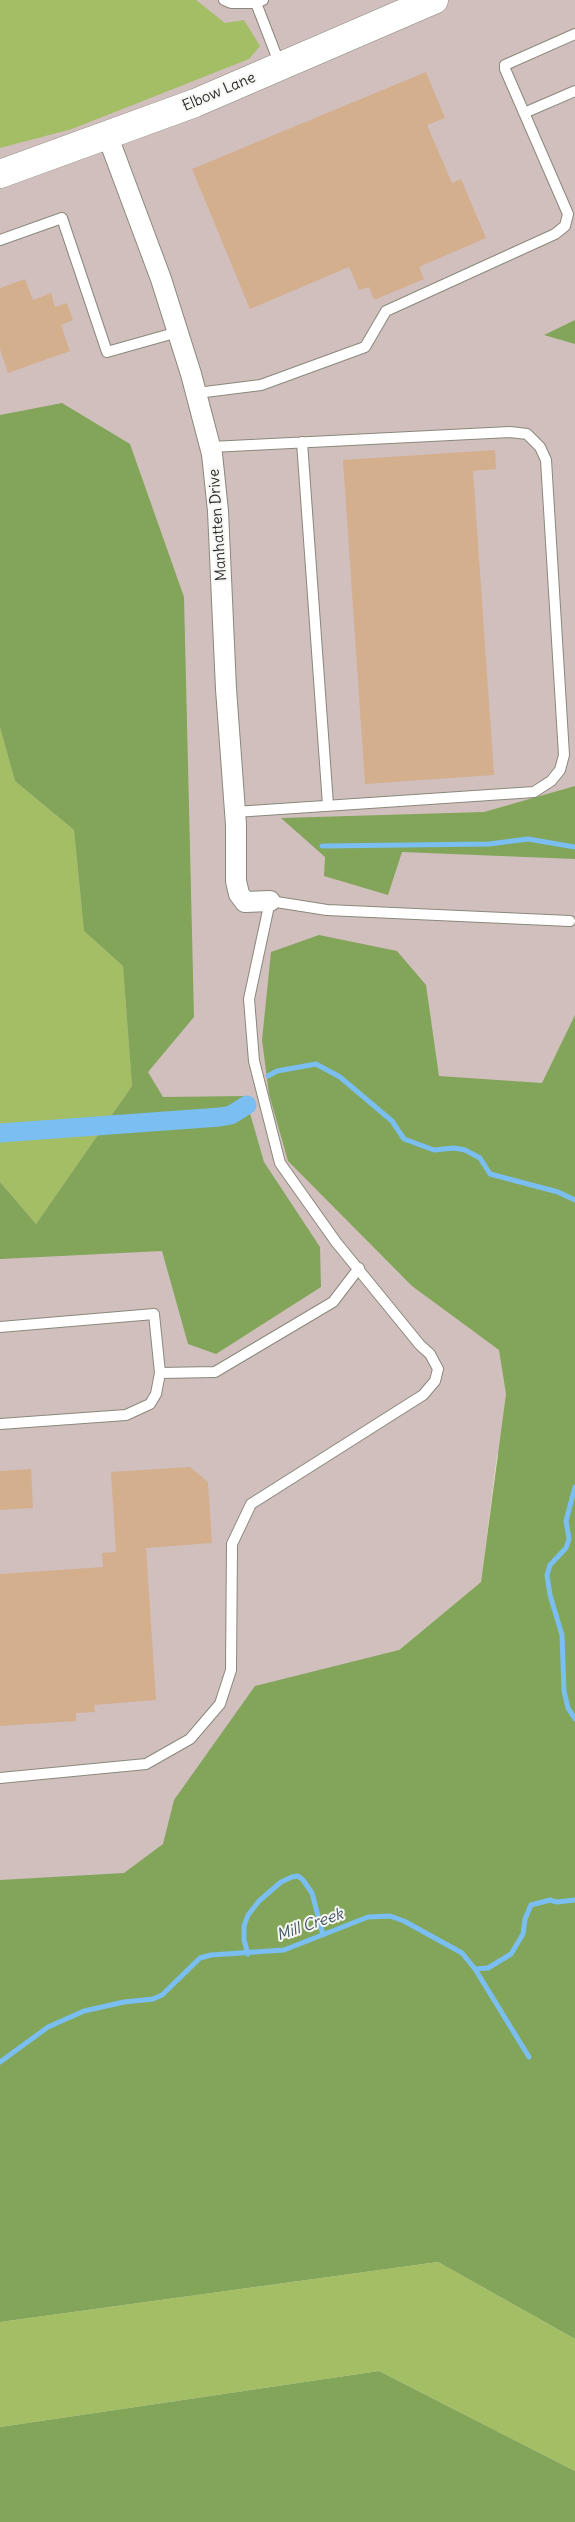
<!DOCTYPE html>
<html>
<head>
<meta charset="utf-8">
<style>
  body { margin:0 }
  canvas { display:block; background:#eae6cb }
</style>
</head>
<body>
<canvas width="575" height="2522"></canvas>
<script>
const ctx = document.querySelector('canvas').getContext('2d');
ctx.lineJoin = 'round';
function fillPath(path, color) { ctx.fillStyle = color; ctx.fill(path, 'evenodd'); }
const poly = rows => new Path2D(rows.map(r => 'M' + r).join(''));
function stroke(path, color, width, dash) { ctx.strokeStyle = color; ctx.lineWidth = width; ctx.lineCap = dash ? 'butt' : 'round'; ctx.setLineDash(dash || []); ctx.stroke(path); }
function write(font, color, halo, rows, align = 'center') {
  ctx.font = font + ' Delius,sans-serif'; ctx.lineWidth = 4; ctx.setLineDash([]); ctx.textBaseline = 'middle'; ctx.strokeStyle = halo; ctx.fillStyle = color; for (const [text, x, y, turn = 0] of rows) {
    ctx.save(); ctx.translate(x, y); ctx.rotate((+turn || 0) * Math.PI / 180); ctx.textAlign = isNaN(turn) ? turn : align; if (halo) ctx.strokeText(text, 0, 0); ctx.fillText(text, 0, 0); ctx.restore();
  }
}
fillPath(poly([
  [0,0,575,0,575,1306,497,1456,481,1582,325,1711,0,2018]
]), '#d1bfbe');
fillPath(poly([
  [0,0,196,0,225,23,244,20,260,46,249,59,72,129,0,148],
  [0,727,15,781,74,830,84,931,123,966,132,1086,36,1224,0,1182],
  [438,2262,575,2339,575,2471,379,2371,0,2427,0,2322]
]), '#a3be64');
fillPath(poly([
  [575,320,575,344,544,335],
  [62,403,130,444,184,597,194,1017,148,1072,163,1097,245,1096,264,1162,320,1247,321,1287,216,1354,188,1344,162,1251,0,1259,0,1182,36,1224,132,1086,123,966,84,931,74,830,15,781,0,727,0,415],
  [575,786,575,859,402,852,388,895,324,876,325,857,281,818,484,812],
  [319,935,397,951,426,985,439,1076,542,1083,575,1015,575,2339,438,2262,0,2322,0,1880,124,1873,163,1844,174,1800,255,1686,399,1650,481,1582,506,1394,499,1350,412,1286,288,1161,269,1094,262,1040,271,952],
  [379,2371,575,2471,575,2522,0,2522,0,2427]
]), '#82a55a');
stroke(poly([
  [322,846,489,844,528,839,575,847],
  [268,1076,277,1071,316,1064,340,1077,392,1121,404,1139,434,1150,454,1148,465,1150,480,1158,490,1174,558,1192,575,1200],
  [575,1487,566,1521,569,1539,566,1548,550,1565,547,1575,550,1595,562,1635,564,1691,568,1708,575,1719],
  [248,1954,244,1940,244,1926,248,1915,259,1901,281,1882,292,1877,298,1876,303,1880,312,1893,323,1935],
  [475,1969,488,1968,511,1954,523,1934,525,1919,531,1905,550,1900,557,1902,575,1900],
  [0,2062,48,2027,84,2011,124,2002,153,1999,162,1995,200,1958,211,1955,284,1950,368,1917,390,1916,404,1921,462,1953,475,1969,529,2057]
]), '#7bbef1', 5);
stroke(poly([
  [0,1133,220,1117,231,1115,247,1105]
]), '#7bbef1', 19);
fillPath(poly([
  [426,72,445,118,427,125,452,183,461,179,486,238,419,267,424,279,374,300,369,287,359,290,349,267,250,309,192,169],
  [25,279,33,300,51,293,55,307,67,303,73,320,61,325,70,351,8,373,0,349,0,288],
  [495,450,496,469,473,471,494,775,365,784,343,460],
  [190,1467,208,1482,212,1543,146,1548,156,1700,94,1705,95,1712,76,1713,76,1721,0,1726,0,1574,103,1567,102,1553,116,1552,111,1472],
  [31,1469,33,1508,0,1510,0,1471]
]), '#d3af8e');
const lane = poly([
  [224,0,231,3,256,3],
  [263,0,256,3,280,65],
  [524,113,575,91],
  [0,240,62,218,107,352,178,332],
  [197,393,261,385,365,347,386,311,555,234,565,226,568,214,505,69,505,65,575,34],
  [302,442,328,805],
  [211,447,510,432,527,434,540,447,546,460,564,755,560,770,551,781,534,792,235,812],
  [0,1327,154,1314,160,1373,156,1394,150,1404,126,1415,0,1424],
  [160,1373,215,1372,333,1302,359,1268],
  [0,1778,146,1764,190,1739,220,1704,231,1670,232,1544,251,1504,423,1395,435,1381,438,1369,430,1354,420,1345,336,1242,280,1163,254,1061,249,999,270,901,327,910,570,921]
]);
const street = poly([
  [108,137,161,279,191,374,212,454,218,511,226,689,236,825,236,881,239,894,245,902,270,901]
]);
const secondary = poly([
  [0,174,195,103,434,0]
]);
stroke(lane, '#8a887b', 12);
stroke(street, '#8a887b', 22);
stroke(secondary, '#8a887b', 29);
stroke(lane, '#fff', 10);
stroke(street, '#fff', 20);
stroke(secondary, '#fff', 28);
write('15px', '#2b2b2b', '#f6f6f2', [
  ["Elbow Lane",219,92,-23],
  ["Manhatten Drive",218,525,-94]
]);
write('italic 16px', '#435766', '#f6f6f2', [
  ["Mill Creek",310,1925,-19]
]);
</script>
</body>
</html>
